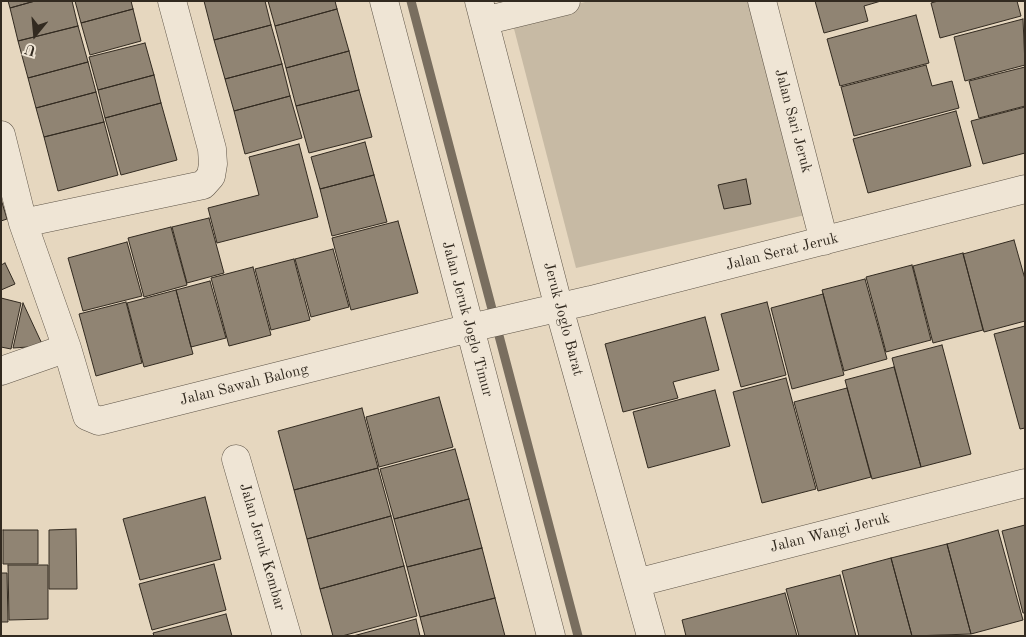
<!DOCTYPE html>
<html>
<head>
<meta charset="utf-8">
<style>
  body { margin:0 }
  #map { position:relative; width:1026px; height:637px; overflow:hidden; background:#e6d7bf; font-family:"Old Standard TT",serif }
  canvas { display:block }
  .frame { position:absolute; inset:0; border:2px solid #322a20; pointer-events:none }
  .north { position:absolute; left:10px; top:10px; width:50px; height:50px; -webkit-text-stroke:4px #efe5d5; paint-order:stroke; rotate:197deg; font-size:14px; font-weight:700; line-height:20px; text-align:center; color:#322a20 }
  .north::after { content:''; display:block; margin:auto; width:18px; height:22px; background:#322a20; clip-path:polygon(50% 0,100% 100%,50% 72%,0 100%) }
</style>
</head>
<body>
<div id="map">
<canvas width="1026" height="637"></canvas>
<div class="frame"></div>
<div class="north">U</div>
</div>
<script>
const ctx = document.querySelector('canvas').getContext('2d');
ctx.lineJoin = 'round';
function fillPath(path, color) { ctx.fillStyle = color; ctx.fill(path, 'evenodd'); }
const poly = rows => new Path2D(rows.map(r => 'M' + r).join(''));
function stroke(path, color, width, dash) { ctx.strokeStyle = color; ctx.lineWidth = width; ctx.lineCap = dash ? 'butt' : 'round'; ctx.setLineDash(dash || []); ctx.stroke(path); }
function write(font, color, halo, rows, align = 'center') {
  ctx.font = font + ' "Old Standard TT",serif'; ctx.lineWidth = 4.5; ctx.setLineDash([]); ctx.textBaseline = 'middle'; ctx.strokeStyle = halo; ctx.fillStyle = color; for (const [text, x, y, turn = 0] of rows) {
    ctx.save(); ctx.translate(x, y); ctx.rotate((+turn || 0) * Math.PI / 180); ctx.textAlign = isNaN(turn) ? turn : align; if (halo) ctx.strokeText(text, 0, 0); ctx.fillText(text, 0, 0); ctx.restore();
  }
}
fillPath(poly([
  [589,1,764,1,818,212,576,268,512,21]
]), '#c7baa4');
stroke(poly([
  [411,1,578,636]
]), '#796e5f', 9);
const building = poly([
  [8,1,35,1,10,8,8,1],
  [35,1,72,1,78,26,18,41,10,8,35,1],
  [75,1,131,1,133,9,81,23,75,1],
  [204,1,265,1,271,25,214,40,204,1],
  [268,1,335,1,337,9,275,26,268,1],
  [815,1,881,1,864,6,868,21,824,33,815,1],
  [938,1,1017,1,1021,16,940,38,931,3,938,1],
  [133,9,141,41,90,55,81,23,133,9],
  [337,9,349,51,286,68,275,26,337,9],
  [916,15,929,63,840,86,827,39,916,15],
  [1023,19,1025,65,965,81,954,37,1023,19],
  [271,25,282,64,225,79,214,40,271,25],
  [78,26,88,62,28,78,18,41,78,26],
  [145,43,154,75,98,90,89,57,145,43],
  [349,51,359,90,296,106,286,68,349,51],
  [88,62,96,92,36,108,28,78,88,62],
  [282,64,290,96,234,111,225,79,282,64],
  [926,65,932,86,952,81,959,108,854,136,841,87,926,65],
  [1025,67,1025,106,979,118,969,81,1025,67],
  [154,75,161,103,105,118,98,90,154,75],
  [359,90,372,137,309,153,296,106,359,90],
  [96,92,104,122,44,137,36,108,96,92],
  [290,96,302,138,245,154,234,111,290,96],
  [161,103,177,160,121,175,105,118,161,103],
  [1025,107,1025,153,983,164,971,121,1025,107],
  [956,111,971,166,868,193,853,139,956,111],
  [104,122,118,175,58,191,44,137,104,122],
  [365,142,374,175,320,189,311,157,365,142],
  [299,144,318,217,217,243,208,208,259,195,249,157,299,144],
  [374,175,387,222,332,236,320,189,374,175],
  [746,179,751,204,724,209,718,185,746,179],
  [1,199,7,219,1,221,1,199],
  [209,218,224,273,187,283,172,227,209,218],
  [398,221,418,293,351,310,332,238,398,221],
  [171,227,187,285,144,297,128,238,171,227],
  [1014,240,1025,279,1025,321,984,332,963,254,1014,240],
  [127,242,142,296,83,311,68,258,127,242],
  [333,249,349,307,311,317,295,259,333,249],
  [963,253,983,330,933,343,913,266,963,253],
  [294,259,310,320,271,330,255,269,294,259],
  [5,263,15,284,1,290,1,265,5,263],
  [912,265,931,340,886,352,866,277,912,265],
  [253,267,271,335,229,346,211,278,253,267],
  [865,279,887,359,844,371,822,290,865,279],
  [210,281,226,338,191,347,176,290,210,281],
  [176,290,193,354,144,367,127,303,176,290],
  [823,294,844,375,792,389,771,308,823,294],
  [1,298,21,303,11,349,1,347,1,298],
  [126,302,142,363,96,376,79,314,126,302],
  [767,302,786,375,741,387,721,314,767,302],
  [23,303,43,346,13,348,23,303],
  [705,317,719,370,673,382,678,398,623,412,605,344,705,317],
  [1025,326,1025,428,1020,429,994,334,1025,326],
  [942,345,971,454,921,467,892,358,942,345],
  [894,367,921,467,872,479,845,380,894,367],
  [786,378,816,489,762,503,733,392,786,378],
  [847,388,871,477,818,491,794,402,847,388],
  [715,390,730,446,648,468,633,412,715,390],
  [439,397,453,447,379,467,366,417,439,397],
  [362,408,378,468,294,490,278,431,362,408],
  [455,449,469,499,394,519,380,469,455,449],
  [378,468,391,516,307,539,294,490,378,468],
  [205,497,221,559,140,580,123,519,205,497],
  [469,499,482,548,407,567,394,519,469,499],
  [391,516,404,566,320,589,307,539,391,516],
  [1025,525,1025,613,1023,613,1002,531,1025,525],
  [76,529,77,589,49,589,49,530,76,529],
  [3,530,38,530,38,564,3,564,3,530],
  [998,530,1023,620,971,634,947,544,998,530],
  [947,544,971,634,912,636,891,558,947,544],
  [482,548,495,598,420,617,407,567,482,548],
  [891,558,912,636,859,636,842,571,891,558],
  [214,564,226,610,152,630,139,584,214,564],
  [8,565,48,565,48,619,9,620,8,565],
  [404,566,417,616,342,636,333,636,320,589,404,566],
  [1,573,7,573,8,622,1,622,1,573],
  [840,575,856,636,799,636,786,589,840,575],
  [785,593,797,636,686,636,682,620,785,593],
  [495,598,505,636,425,636,420,617,495,598],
  [226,614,232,636,154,636,153,633,226,614],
  [416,619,420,636,353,636,416,619]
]);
fillPath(building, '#908473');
stroke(building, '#322a20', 1);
const minor = poly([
  [384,1,551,636],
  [479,1,559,308,651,636],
  [762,1,824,241],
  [484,21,566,1],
  [1,135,23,223,67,348,87,416,99,421,470,328,591,300,1025,189],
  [23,223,203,185,211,176,213,164,212,149,172,1],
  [1,371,67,348],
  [236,459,287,636],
  [636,583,1025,483]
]);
stroke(minor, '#5f5548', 29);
stroke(minor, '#efe5d5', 28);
write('15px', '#322a20', '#efe5d5', [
  ["Jalan Sari Jeruk",793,121,75],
  ["Jalan Serat Jeruk",782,252,-14],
  ["Jalan Jeruk Joglo Timur",467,319,75],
  ["Jeruk Joglo Barat",563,319,75],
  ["Jalan Sawah Balong",244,385,-14],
  ["Jalan Wangi Jeruk",830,533,-14],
  ["Jalan Jeruk Kembar",262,547,74]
]);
</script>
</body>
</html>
